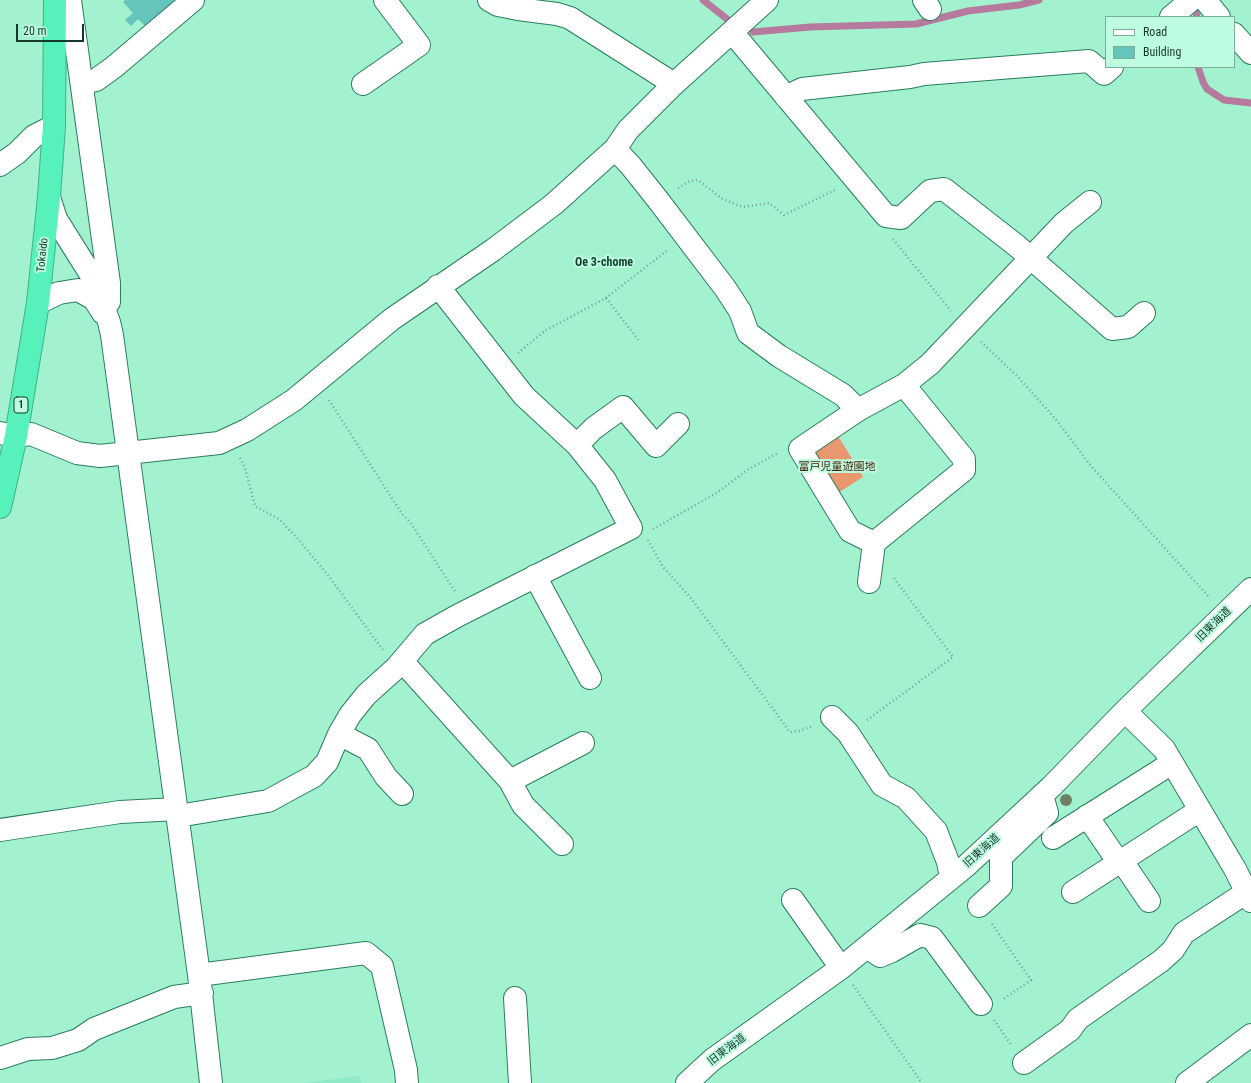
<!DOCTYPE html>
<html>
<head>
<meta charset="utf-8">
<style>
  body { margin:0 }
  #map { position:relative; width:1251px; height:1083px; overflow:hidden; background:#a2f2d0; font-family:"Roboto Condensed",sans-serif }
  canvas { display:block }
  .legend { position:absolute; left:1105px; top:16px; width:130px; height:52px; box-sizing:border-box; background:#bdfce0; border:1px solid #7aae98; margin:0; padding:5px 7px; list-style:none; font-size:12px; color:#16382b }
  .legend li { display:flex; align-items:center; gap:8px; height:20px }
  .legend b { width:20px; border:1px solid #7aae98 }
  .scale { position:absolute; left:16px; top:24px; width:68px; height:18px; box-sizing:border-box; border:2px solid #16382b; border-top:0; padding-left:5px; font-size:12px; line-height:14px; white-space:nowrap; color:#16382b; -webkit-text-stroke:3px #bdfce0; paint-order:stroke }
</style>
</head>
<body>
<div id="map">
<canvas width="1251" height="1083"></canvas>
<ul class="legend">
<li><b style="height:5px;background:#fff"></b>Road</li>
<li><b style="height:11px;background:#66c5ba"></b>Building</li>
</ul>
<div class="scale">20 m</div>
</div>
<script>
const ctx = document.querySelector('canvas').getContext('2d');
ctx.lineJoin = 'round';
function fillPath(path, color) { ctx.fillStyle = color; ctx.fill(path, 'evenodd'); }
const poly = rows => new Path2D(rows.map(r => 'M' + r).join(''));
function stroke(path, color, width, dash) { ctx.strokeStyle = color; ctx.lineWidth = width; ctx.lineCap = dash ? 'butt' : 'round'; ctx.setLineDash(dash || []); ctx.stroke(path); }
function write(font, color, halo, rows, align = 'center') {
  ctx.font = font + ' "Roboto Condensed","Noto Sans JP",sans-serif'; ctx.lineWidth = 4; ctx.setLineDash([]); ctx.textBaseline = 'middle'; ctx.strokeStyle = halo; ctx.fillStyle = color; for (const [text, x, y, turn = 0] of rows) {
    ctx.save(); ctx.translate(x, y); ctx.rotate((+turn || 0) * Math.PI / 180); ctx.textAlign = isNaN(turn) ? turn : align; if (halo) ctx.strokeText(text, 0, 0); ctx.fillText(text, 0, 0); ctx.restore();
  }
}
fillPath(poly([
  [360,1076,361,1083,303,1083]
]), '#8fe9c4');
fillPath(poly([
  [837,434,863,477,835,495,812,457,817,447]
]), '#ea966f');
stroke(poly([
  [703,0,727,19],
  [1196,13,1197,17],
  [753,32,810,27,916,24,968,11,1019,5,1039,0],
  [1198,67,1203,82,1207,89,1224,100,1251,103]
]), '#b57a9d', 7);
fillPath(poly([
  [125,0,179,0,146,27,138,19,131,26,125,20,133,13,123,2]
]), '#66c5ba');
const minor = poly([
  [70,0,109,283,109,302],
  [489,0,498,5,518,9,557,14,570,18,674,84],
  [924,0,930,9],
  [1205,0,1219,17],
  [1171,17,1191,0],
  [732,32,886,216,901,218,930,191,944,189,1017,246,1112,329,1128,327,1144,313],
  [1234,34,1251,53],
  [82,83,96,80,114,67,193,0],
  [363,84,419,45,385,0],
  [786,97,802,89,910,77,924,74,1089,61,1104,74,1112,67],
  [615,149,631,166,658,200,725,288,740,311,748,333,779,356,843,395,858,410],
  [0,165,17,153,34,136,54,126],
  [49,197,56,219,93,278,109,322,112,335,199,975,211,1083],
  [38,303,59,293,78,290,94,299,103,313],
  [0,433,16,436,31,434,77,453,100,456,219,443,247,430,294,400,392,319,493,250,554,204,615,149,628,130,674,84,767,0],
  [577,445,594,428,623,407,656,446,678,424],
  [874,543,850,531,800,449,858,410,904,385,930,364,1064,223,1090,202],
  [535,576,590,678],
  [869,582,874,543,964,470,964,459,904,385],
  [402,661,510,781,523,805,562,844],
  [1125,711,1164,749,1235,869,1251,901],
  [832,717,848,733,882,785,906,798,936,831,948,862,951,877],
  [339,734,368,749,386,777,402,794],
  [510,781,583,743],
  [178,816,268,801,314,776,327,762,339,734,350,715,366,695,396,668,425,634,457,616,631,528,605,480,577,445,524,396,438,286],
  [1087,816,1113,854,1128,870,1149,901],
  [0,830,120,812,177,809],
  [1053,838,1172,763],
  [1073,892,1200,810],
  [793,900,841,968],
  [979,906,1001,886,1001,857,1047,813,1042,795],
  [867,947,880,956,892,951,920,935,932,938,981,1004],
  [199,975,366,953,382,966,406,1070,407,1083],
  [515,998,520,1083],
  [0,1058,28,1049,52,1048,78,1040,94,1029,174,997,202,993],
  [1024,1063,1070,1030,1078,1019,1161,961,1173,950,1184,933,1247,892],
  [687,1083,712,1060,841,968,966,866,1052,786,1125,711,1251,589],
  [1187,1083,1251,1035]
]);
const highway = poly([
  [0,507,16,436,38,303,49,197,54,126,55,0]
]);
stroke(minor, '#2a7d5f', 24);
stroke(highway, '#40b189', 24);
stroke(poly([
  [678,188,690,181,698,180,721,198,732,203,743,207,769,203,784,215,835,190],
  [893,239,951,311],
  [606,298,640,342],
  [981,342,1019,378,1058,422,1091,466,1209,597],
  [518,353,546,330,606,298,668,250],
  [329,400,402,514,410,522,456,593],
  [240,458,245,468,255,506,279,519,298,539,327,574,383,650],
  [653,529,715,494,749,469,778,453],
  [648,540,663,567,690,597,790,732,799,731,813,726],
  [867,720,953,657,893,577],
  [992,924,1031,980,1002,1000],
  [853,985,922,1083],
  [994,1020,1012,1046]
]), '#69a68d', 2.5, [1, 3]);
stroke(minor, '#fff', 22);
stroke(highway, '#57f2bb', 22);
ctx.fillStyle = '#708066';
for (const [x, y] of [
  [1066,800]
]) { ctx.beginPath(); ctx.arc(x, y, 6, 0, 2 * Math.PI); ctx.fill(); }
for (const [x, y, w] of [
  [21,405,14]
]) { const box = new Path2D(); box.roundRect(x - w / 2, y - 8, w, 16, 3); ctx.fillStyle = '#bdfce0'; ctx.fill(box); stroke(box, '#16382b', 1); }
write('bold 10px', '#16382b', null, [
  ["1",21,405]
]);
write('11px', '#16382b', '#bdfce0', [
  ["Tokaido",43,255,-84],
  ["旧東海道",1214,625,-44],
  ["旧東海道",982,851,-42],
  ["旧東海道",727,1050,-37]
]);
write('11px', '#48220f', '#bdfce0', [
  ["富戸児童遊園地",837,467]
]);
write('bold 12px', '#123d2e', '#bdfce0', [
  ["Oe 3-chome",604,263]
]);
</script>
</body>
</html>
